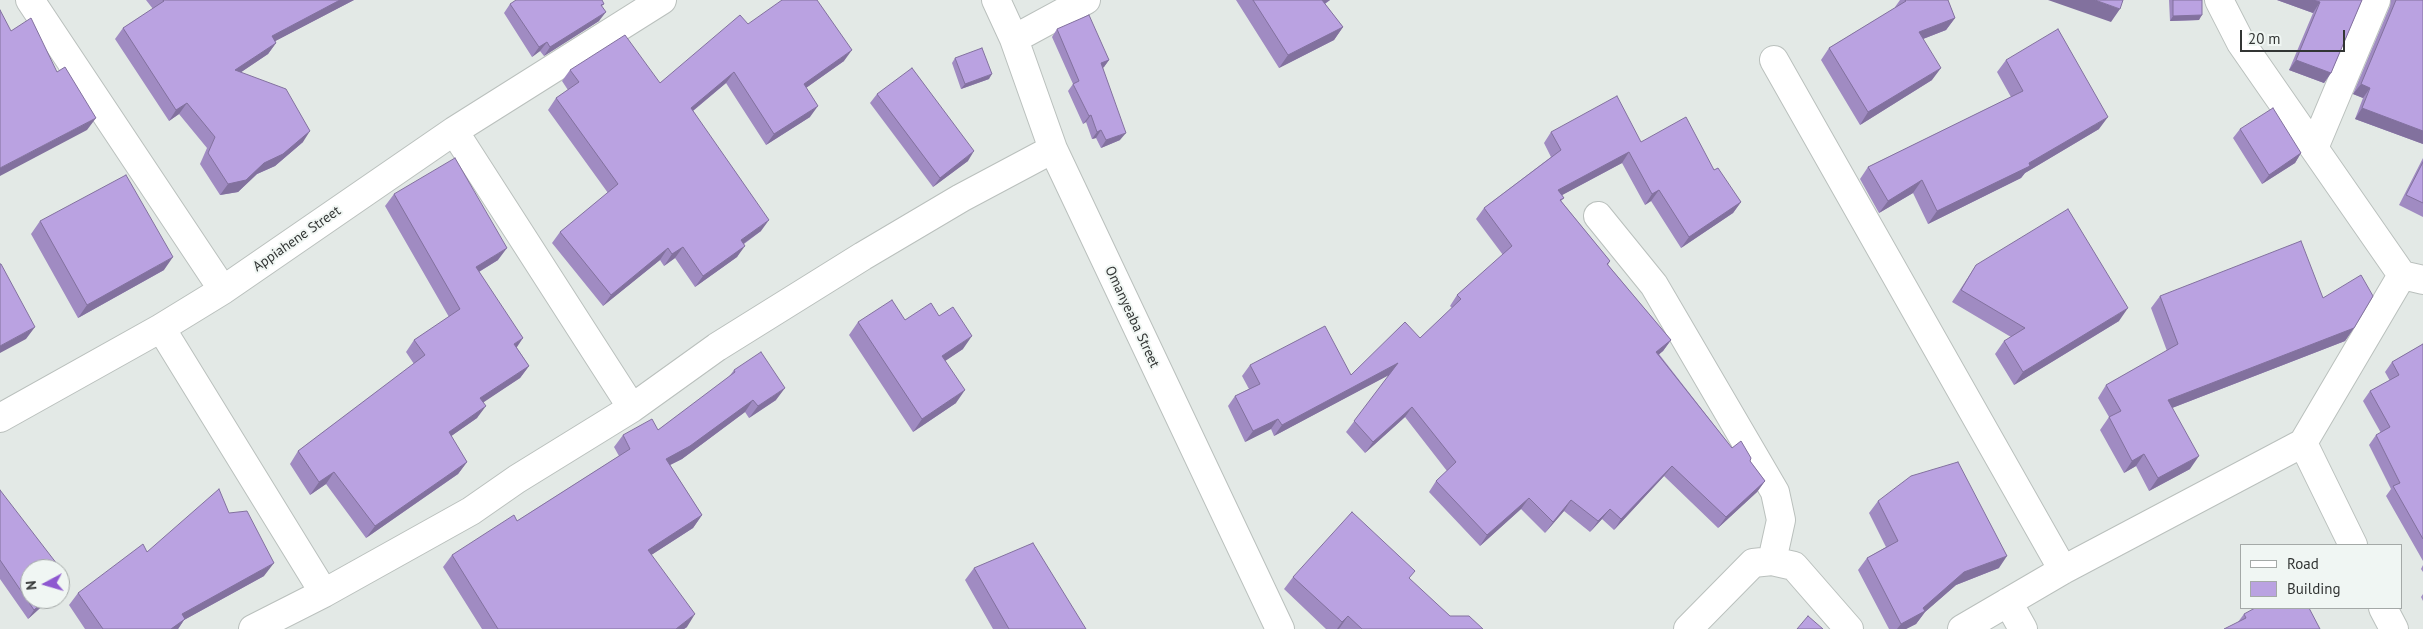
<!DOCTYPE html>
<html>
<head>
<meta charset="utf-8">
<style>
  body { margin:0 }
  #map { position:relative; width:2423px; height:629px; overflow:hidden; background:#e3e9e6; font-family:"PT Sans",sans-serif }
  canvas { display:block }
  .legend { position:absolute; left:2240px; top:544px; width:162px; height:65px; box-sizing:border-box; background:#f0f6f3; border:1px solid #a4a9a7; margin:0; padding:6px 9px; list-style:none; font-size:15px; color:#323534 }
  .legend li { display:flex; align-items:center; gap:10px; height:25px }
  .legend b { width:25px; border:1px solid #a4a9a7 }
  .north { position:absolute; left:20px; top:559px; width:50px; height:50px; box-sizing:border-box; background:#f0f6f3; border:1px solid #a4a9a7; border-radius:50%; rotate:264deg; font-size:14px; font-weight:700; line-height:20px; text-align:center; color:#323534 }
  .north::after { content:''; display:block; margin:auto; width:18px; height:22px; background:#8e58d0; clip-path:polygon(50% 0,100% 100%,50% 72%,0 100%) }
  .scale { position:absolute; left:2240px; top:30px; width:105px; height:22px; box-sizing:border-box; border:2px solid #323534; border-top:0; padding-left:6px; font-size:15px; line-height:18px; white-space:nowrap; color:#323534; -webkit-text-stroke:4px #f0f6f3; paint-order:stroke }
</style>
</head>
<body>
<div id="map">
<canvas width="2423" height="629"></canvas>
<ul class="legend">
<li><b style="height:6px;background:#fff"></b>Road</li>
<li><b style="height:14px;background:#baa2e1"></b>Building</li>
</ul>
<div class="north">N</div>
<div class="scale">20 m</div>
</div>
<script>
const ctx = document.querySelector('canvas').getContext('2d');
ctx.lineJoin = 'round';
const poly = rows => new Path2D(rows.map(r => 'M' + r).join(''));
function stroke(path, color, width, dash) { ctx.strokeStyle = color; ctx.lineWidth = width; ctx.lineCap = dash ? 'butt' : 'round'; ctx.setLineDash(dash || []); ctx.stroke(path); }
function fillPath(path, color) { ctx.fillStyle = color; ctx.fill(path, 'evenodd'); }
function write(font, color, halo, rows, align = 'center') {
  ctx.font = font + ' "PT Sans",sans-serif'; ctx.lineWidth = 4; ctx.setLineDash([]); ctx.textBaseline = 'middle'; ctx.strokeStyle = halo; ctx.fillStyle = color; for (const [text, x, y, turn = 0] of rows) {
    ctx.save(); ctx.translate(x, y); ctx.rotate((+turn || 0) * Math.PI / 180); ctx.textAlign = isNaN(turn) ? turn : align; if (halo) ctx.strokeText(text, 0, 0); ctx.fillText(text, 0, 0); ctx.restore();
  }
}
const minor = poly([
  [30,0,223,290,454,131,662,0],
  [996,0,1014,39,1053,149,1280,629],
  [2219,0,2241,43,2402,275,2423,280],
  [1014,39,1086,0],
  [1774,60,2063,570],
  [454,131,632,408],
  [2314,148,2376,0],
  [1598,216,1654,285,1775,492,1781,520,1772,561],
  [161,328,324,593],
  [0,418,161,328,223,290],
  [2303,443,2353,545],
  [2008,602,2023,629],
  [2383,608,2394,629],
  [253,629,324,593,471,511,517,479,632,408,717,347,863,256,961,198,1053,149],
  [1688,629,1753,563,1772,561,1794,566,1849,629],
  [1962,629,2063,570,2303,443,2402,275]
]);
stroke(minor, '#bac0bd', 30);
stroke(minor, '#fff', 28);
fillPath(poly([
  [146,0,354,0,275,41,276,43,268,54,241,72,303,142,275,166,257,174,238,192,220,195,200,164,207,148,179,114,169,121,115,39,123,28,153,9],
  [1236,0,1330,0,1325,4,1343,27,1334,40,1279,68],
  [1900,0,1948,0,1955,18,1946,30,1923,39,1932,80,1860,125,1821,60,1829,48,1895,8,1895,7],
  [2169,0,2202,0,2199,20,2170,21],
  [2277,0,2362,0,2331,73,2324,83,2289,70,2313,13],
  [2391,0,2423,0,2423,144,2355,119,2363,98,2353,94,2390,6],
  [510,4,604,4,602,6,599,21,544,56,540,51,532,57,504,13],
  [748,24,844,61,806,88,810,117,766,145,726,83,693,111,761,231,744,244,737,257,695,287,675,258,664,266,660,260,603,306,552,243,560,232,608,193,548,110,556,98,568,90,562,81,570,70,660,83],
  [1057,29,1109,60,1103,68,1120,140,1101,148,1096,138,1092,139,1086,122,1083,124,1068,91,1073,84,1052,37],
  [955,58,989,79,961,89,952,63],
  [2006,60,2099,129,2025,173,2021,178,1928,224,1913,193,1879,213,1860,179,1868,167,2011,97,1997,72],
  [877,94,968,161,933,187,870,103],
  [2240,129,2301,153,2295,163,2262,184,2233,138],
  [1551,132,1641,142,1714,170,1741,202,1733,213,1681,248,1651,201,1645,205,1622,163,1562,195,1564,198,1561,201,1610,261,1608,265,1671,340,1663,351,1659,354,1732,448,1750,461,1765,481,1757,492,1718,528,1664,476,1614,530,1602,519,1590,532,1564,511,1545,533,1521,509,1480,546,1429,492,1436,481,1447,471,1405,417,1365,453,1346,432,1390,374,1274,436,1271,429,1245,442,1228,406,1235,396,1249,389,1242,376,1250,365,1351,375,1420,338,1452,308,1450,306,1457,295,1503,255,1476,219,1484,208,1551,157,1544,143],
  [2423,158,2423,217,2399,205],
  [394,194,498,260,479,272,517,348,529,366,520,378,483,402,477,418,451,436,467,462,458,474,366,538,326,484,310,495,290,464,298,451,414,364,406,352,414,340,449,317,385,206],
  [40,221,164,270,78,318,31,234],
  [1976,265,2119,321,2014,385,1995,354,2004,341,2011,337,1952,302],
  [2160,296,2323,298,2354,328,2345,341,2172,408,2190,469,2149,491,2136,466,2124,473,2100,430,2109,417,2098,398,2106,385,2167,351,2151,308],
  [939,316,963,349,945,361,956,403,913,432,849,335,858,322,905,320],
  [2423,344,2423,561,2386,496,2391,489,2369,445,2376,435,2381,433,2363,401,2370,391,2390,381,2385,372,2392,362],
  [734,370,776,400,749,418,745,412,682,459,670,465,702,515,693,528,651,555,687,627,684,629,482,629,443,567,452,555,517,521,619,456,614,447,623,435,658,430,728,378],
  [0,490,30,599,50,599,28,619,0,579],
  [1878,501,1999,568,1956,585,1925,612,1916,624,1906,629,1889,629,1858,570,1867,558,1886,547,1869,513],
  [229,513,264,576,184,620,178,629,85,629,69,605,78,593,147,552],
  [2423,565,2423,572,2421,569],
  [974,568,1086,629,993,629,965,580],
  [1293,577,1409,579,1450,616,1483,629,1326,629,1284,589],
  [2423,594,2423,601,2421,597],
  [2244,614,2320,629,2238,622]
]), '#a08bc2');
fillPath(poly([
  [340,0,354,0,264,47,272,36],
  [1321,0,1330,0,1312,12],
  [2048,0,2095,0,2120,9,2111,22],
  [2277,0,2313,0,2320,2,2313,13],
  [606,12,599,21,544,56,550,47],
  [2202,15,2199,20,2170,21,2173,16],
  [1955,18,1946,30,1910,44,1919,32],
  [1343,27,1334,40,1279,68,1288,55],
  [547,42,540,51,532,57,539,47],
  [276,43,268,54,228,81,235,70],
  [852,50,844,61,796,95,804,84],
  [1109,60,1104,67,1096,71,1101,63],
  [2296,60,2331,73,2324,83,2289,70],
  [1941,68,1932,80,1860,125,1868,112],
  [734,72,726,83,683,119,691,108],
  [992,74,989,79,961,89,965,84],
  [2361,84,2370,88,2363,98,2353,94],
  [187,103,179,114,169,121,176,110],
  [818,106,810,117,766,145,774,134],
  [2362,108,2423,131,2423,144,2355,119],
  [1091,115,1086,122,1083,124,1089,116],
  [2108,117,2099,129,2025,173,2021,178,1928,224,1937,211,2029,163],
  [96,118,87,130,0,176,0,168],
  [1101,130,1096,138,1092,139,1097,132],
  [310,131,303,142,275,166,257,174,238,192,220,195,228,184,264,163],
  [1126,133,1120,140,1101,148,1106,140],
  [974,151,968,161,933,187,940,178],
  [1629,152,1622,163,1551,201,1558,190],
  [2301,153,2295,163,2262,184,2269,175],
  [1922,180,1913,193,1879,213,1888,201],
  [1659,190,1651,201,1645,205,1652,194],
  [1741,202,1733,213,1681,248,1689,237],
  [769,220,761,231,733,251,741,240],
  [745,246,737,257,695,287,703,276],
  [683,247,675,258,664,266,672,254],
  [507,248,498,260,467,279,476,267],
  [668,248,660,260,603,306,611,295],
  [173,257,164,270,78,318,87,305],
  [2128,308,2119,321,2014,385,2023,372],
  [35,327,26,339,0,353,0,346],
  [2354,328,2345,341,2159,413,2168,400],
  [972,336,963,349,933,369,942,356],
  [523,338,515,350,514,344],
  [1671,340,1663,351,1649,363,1656,352],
  [1398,363,1391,374,1274,436,1282,425],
  [529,366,520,378,472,410,480,398],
  [785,388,776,400,749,418,758,406],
  [965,390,956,403,913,432,922,419],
  [753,400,745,412,682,459,658,471,666,459],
  [486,406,477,418,440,444,449,432],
  [1412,407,1405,417,1365,453,1373,442],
  [1278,419,1271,429,1245,442,1253,431],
  [2144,454,2136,466,2124,473,2132,461],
  [2199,456,2190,469,2149,491,2158,478],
  [467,462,458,474,366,538,375,526],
  [1672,466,1664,476,1614,530,1621,519],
  [334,472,326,484,310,495,319,482],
  [1765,481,1757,492,1718,528,1726,517],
  [1529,498,1521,509,1480,546,1487,535],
  [1571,500,1564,511,1545,533,1553,522],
  [1610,509,1602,519,1590,532,1598,521],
  [702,515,693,528,639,563,648,550],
  [2007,556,1999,568,1956,585,1925,612,1916,624,1906,629,1897,629,1901,624,1923,608,1964,572],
  [274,563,264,576,184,620,178,629,171,629,182,614],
  [67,581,60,591,60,587],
  [46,599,50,599,28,619,34,610],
  [695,614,687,627,684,629,676,629],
  [1348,616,1339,629,1337,629,1342,622]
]), '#82719e');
const building = poly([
  [163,0,340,0,272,36,276,43,235,70,286,89,310,131,283,154,264,163,246,180,228,184,208,153,215,137,187,103,176,110,123,28,164,1,163,0],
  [516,0,602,0,604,4,601,5,606,12,550,47,547,42,539,47,510,4,516,0],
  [782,0,817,0,852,50,804,84,818,106,774,134,734,72,691,108,769,220,741,240,745,246,703,276,683,247,672,254,668,248,611,295,560,232,618,184,556,98,579,82,570,70,625,35,660,83,740,15,748,24,782,0],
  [1253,0,1322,0,1343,27,1288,55,1253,0],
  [1905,0,1948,0,1955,18,1919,32,1941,68,1868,112,1829,48,1906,1,1905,0],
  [2095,0,2123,0,2120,9,2095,0],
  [2173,0,2202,0,2202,15,2173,16,2173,0],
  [2313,0,2362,0,2331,73,2296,60,2320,2,2313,0],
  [2396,0,2423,0,2423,131,2362,108,2370,88,2361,84,2396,0],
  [0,10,11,31,31,18,57,72,65,67,96,118,0,168,0,10],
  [1089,15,1109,60,1101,63,1126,133,1106,140,1101,130,1097,132,1091,115,1089,116,1073,84,1079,81,1057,29,1089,15],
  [2058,29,2108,117,2029,163,2030,166,1937,211,1922,180,1888,201,1868,167,2023,91,2006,60,2058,29],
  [982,48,992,74,965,84,955,58,982,48],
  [912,68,974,151,940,178,877,94,912,68],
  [1617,96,1641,142,1686,117,1714,170,1718,168,1741,202,1689,237,1659,190,1652,194,1629,152,1558,190,1564,198,1560,200,1610,261,1607,264,1671,340,1656,352,1732,448,1741,441,1751,458,1750,461,1765,481,1726,517,1672,466,1621,519,1610,509,1598,521,1571,500,1553,522,1529,498,1487,535,1436,481,1456,462,1412,407,1373,442,1354,421,1398,363,1282,425,1278,419,1253,431,1235,396,1260,384,1250,365,1325,326,1351,375,1405,322,1420,338,1461,299,1457,295,1512,246,1484,208,1561,150,1551,132,1617,96],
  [2273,108,2301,153,2269,175,2240,129,2273,108],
  [455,158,507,248,476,267,523,338,514,344,529,366,480,398,486,406,449,432,467,462,375,526,334,472,319,482,298,451,425,355,414,340,460,309,394,194,455,158],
  [2423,162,2423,203,2406,195,2423,162],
  [126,175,173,257,87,305,40,221,126,175],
  [2068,209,2128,308,2023,372,2004,341,2025,328,1961,290,1976,265,2068,209],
  [2301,241,2323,298,2361,275,2373,296,2354,328,2168,400,2199,456,2158,478,2144,454,2132,461,2109,417,2121,411,2106,385,2178,344,2160,296,2301,241],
  [0,264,1,264,35,327,0,346,0,264],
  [892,300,905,320,931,303,939,316,953,307,972,336,942,356,965,390,922,419,858,322,892,300],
  [2423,344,2423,539,2393,486,2400,483,2376,435,2390,427,2370,391,2399,375,2392,362,2423,344],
  [761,352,785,388,758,406,753,400,690,446,666,459,702,515,648,550,695,614,676,629,498,629,452,555,514,515,517,521,630,449,623,435,652,419,658,430,735,372,734,370,761,352],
  [1958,462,2007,556,1964,572,1923,608,1925,611,1901,624,1867,558,1898,541,1878,501,1911,476,1958,462],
  [219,489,229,513,247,511,274,563,182,614,185,619,171,629,103,629,78,593,143,544,147,552,219,489],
  [0,490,57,564,60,569,30,569,30,599,46,599,34,610,0,560,0,490],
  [1352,512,1415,571,1409,578,1450,616,1469,616,1483,629,1362,629,1348,616,1342,622,1293,577,1352,512],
  [1033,543,1086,629,1009,629,974,568,1033,543],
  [60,569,67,581,60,587,60,569],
  [2255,608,2309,608,2320,629,2224,629,2246,618,2244,614,2255,608],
  [1808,616,1823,629,1797,629,1808,616]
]);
fillPath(building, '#baa2e1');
stroke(building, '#82719e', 1);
write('14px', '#323534', '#f0f6f3', [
  ["Appiahene Street",297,239,-35],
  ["Omanyeaba Street",1132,317,65]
]);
</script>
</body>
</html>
